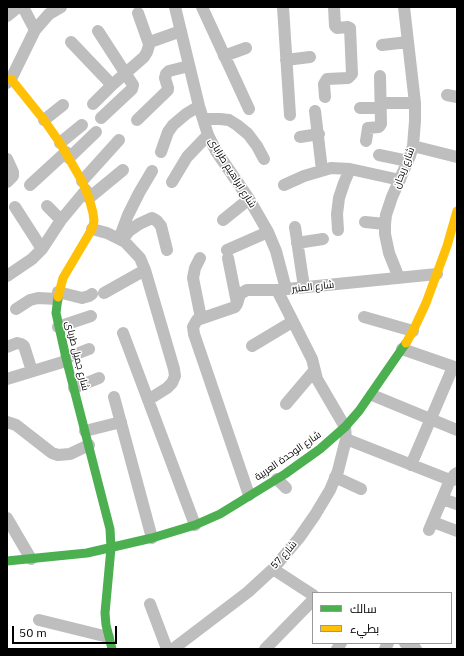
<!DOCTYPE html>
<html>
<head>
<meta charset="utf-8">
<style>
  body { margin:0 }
  #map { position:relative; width:464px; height:656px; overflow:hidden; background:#fff; font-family:"IBM Plex Sans",Cairo,sans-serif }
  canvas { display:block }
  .frame { position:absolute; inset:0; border:8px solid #000; pointer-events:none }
  .legend { position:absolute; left:312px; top:592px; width:140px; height:52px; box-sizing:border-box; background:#fff; border:1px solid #999; margin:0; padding:5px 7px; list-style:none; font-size:12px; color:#000 }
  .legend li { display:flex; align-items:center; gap:8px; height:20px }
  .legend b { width:20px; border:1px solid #999 }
  .scale { position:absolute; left:12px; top:626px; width:105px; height:18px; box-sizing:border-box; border:2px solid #000; border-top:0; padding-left:5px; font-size:12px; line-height:14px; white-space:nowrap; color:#000; -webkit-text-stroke:3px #fff; paint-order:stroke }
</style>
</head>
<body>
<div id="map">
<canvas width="464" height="656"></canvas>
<div class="frame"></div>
<ul class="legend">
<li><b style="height:5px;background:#4caf50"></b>سالك</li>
<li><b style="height:5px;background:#ffc107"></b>بطيء</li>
</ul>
<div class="scale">50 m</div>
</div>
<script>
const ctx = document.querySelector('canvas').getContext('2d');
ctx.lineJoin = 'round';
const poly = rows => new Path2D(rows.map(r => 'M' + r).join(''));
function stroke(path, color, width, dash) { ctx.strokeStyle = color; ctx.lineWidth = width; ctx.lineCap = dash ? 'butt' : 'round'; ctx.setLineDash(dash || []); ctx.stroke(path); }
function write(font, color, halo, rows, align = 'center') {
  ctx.font = font + ' "IBM Plex Sans",Cairo,sans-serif'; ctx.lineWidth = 3; ctx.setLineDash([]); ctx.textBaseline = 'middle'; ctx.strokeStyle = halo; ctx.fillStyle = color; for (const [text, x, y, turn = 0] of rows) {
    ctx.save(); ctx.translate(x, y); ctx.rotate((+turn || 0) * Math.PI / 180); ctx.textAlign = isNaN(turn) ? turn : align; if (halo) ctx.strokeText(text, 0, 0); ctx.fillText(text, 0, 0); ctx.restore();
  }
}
stroke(poly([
  [23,7,35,30],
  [175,7,199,106,208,135,216,151,249,199,268,232,276,251,286,289],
  [202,7,249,109],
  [283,7,290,115],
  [138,13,149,44],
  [7,16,18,7],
  [98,31,133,85,132,89,101,118],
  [71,42,112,85],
  [382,45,408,42],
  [224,56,246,48],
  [286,60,310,57],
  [7,83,11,79,35,30,49,14,61,7],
  [447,95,457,97],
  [325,97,324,84,327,79,348,78,352,74,350,28,348,27,337,28,335,26,334,7],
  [381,103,415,103],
  [93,104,112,85,144,57,147,52,150,42,181,31],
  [360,108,381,108],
  [315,111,322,170],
  [203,119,220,119,229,120,237,125,248,134,257,146,264,159],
  [44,120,63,105],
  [137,120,168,90,168,88,165,78,166,74,169,71,189,66],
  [300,137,319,134],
  [366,141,368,128,379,127,381,124,380,76],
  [60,143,82,125],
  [413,146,457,157],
  [161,152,168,132,173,125,186,114,199,106],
  [379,155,408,161],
  [69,158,96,132],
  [7,159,13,172,13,176,7,182],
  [82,181,119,140],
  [172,182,187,157,208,135],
  [30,185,66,152],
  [284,185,304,176,331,168,350,169,400,180],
  [89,198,123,170],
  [47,206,61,220],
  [15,207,42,249],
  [223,220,249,199],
  [365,222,385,224],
  [295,227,304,287],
  [92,229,107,233,125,242,140,258,145,270,174,369,175,376,172,383,167,388,148,400],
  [338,230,337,214,339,198,344,183,350,169],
  [119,239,128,215,139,193,152,171],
  [122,240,129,231,139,224,152,218,157,221,161,226,167,250],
  [297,243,323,239],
  [227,250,268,232],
  [200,258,195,268,193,278,201,318],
  [228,258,237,303],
  [7,276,32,259,42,249,61,220,86,190],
  [399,278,389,253,385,234,385,224,386,215,392,197,410,156,413,146,415,121,415,103,404,7],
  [58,292,82,298,89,296,92,294],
  [104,293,145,270],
  [16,309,30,300,38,298,57,299],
  [364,317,413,331],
  [58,327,91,316],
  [123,333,195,525],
  [252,346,292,322],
  [7,347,17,343,21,344,24,346,32,371],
  [402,349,457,368],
  [66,358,89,349],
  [7,379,66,361],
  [74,388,99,378],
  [372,395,457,430],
  [114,397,152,538],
  [286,404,314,371],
  [7,422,16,425,52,453,58,455,70,454,89,445],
  [85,431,121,422],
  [346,439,450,480,453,480,454,475,457,473],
  [411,465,453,367],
  [335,477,361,489],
  [277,479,286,488],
  [249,495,194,334,193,327,197,320,235,307,237,304,240,294,247,290,277,290,437,274],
  [442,499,457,504],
  [7,518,31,559],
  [433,522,457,531],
  [429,530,450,480],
  [273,569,313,595],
  [150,604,167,649],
  [39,620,108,637],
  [405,643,416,649],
  [173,649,248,592,273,569,299,538,315,515,330,490,338,471,346,439,345,427,317,379,312,359,277,290],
  [265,649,313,600],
  [337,649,341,643],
  [385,649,388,643]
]), '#bebebe', 12);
stroke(poly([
  [58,297,56,313,66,358,110,529,111,548,105,613,106,625,112,649],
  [7,561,87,553,152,538,195,525,220,514,285,474,320,449,345,427,359,411,406,343]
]), '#4caf50', 9);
stroke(poly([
  [11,79,44,120,60,143,82,181,89,198,93,213,94,221,92,229,63,278,58,297],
  [406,343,413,331,426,303,447,246,457,211]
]), '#ffc107', 9);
write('10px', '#000', '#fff', [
  ["شارع ريحان",404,168,-69],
  ["شارع ابراهيم طراباى",232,173,58],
  ["شارع المنير",313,287,-6],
  ["شارع جميل طرباى",77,356,76],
  ["شارع الوحدة العربية",288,456,-35],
  ["شارع 57",284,555,-49]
]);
</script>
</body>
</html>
